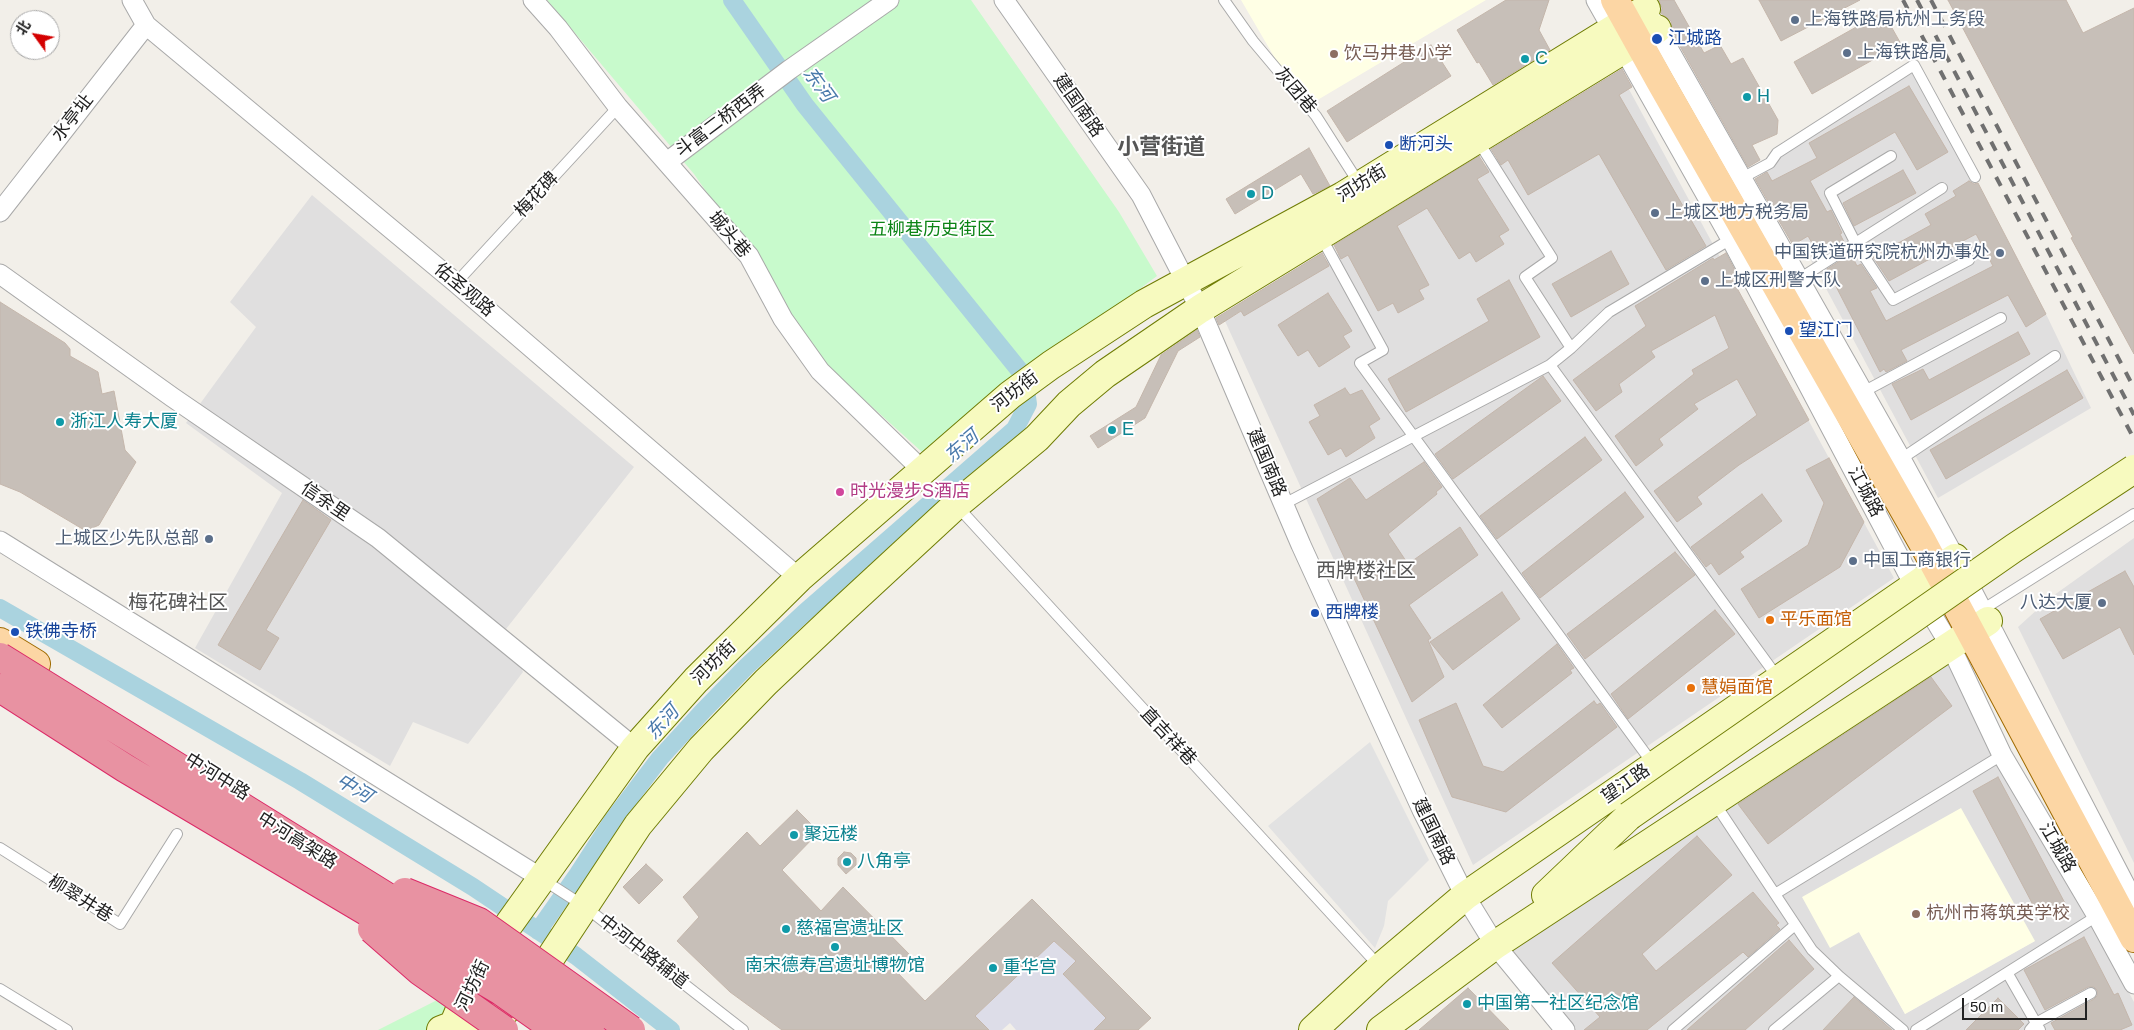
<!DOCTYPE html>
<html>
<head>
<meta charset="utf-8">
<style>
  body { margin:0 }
  #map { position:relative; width:2134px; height:1030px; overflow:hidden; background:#f2efe9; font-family:Helvetica,"Noto Sans SC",sans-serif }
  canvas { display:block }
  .north { position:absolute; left:10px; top:10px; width:50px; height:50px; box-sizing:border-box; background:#fff; border:1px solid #a7a7a7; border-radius:50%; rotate:302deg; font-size:14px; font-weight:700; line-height:20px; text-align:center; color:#222 }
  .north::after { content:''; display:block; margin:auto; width:18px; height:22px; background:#d40000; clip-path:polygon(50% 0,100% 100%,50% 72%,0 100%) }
  .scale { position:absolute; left:1962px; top:998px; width:125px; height:22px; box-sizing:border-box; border:2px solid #222; border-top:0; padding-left:6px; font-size:15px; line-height:18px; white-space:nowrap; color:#222; -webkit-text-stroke:4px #fff; paint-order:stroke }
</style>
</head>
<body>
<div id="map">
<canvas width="2134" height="1030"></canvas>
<div class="north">北</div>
<div class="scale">50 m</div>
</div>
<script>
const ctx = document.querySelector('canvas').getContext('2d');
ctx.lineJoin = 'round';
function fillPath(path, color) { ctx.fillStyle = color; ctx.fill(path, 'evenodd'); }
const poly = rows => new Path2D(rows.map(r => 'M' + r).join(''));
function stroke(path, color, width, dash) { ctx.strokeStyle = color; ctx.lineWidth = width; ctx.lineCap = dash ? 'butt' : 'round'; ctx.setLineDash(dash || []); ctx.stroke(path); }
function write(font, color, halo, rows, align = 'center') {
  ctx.font = font + ' Helvetica,"Noto Sans SC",sans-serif'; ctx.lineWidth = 4; ctx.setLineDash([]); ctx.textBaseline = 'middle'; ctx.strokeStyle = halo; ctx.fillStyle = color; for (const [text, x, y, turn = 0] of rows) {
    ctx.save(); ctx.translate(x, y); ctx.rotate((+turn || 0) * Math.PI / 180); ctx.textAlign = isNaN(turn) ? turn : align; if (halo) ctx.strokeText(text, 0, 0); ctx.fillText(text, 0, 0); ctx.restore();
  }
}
fillPath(poly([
  [1912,73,2046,314,2091,408,1938,498,1759,163],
  [1625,82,1894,578,1473,865,1225,321],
  [312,195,634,467,506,629,523,672,468,744,413,722,390,766,195,648,282,493,186,423,256,327,230,302],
  [2134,538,2134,863,2018,627,2050,598],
  [1944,649,2134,1002,2134,1030,1565,1030,1495,945],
  [1859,932,2035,941,1905,1014]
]), '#e0dfdf');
fillPath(poly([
  [1241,0,1486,0,1304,108],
  [1961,808,2035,941,1905,1014,1859,932,1830,948,1802,897]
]), '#ffffe5');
fillPath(poly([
  [547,0,971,0,1119,212,1157,276,922,452,828,367,694,174],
  [451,993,494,1030,378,1030]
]), '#c8facc');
fillPath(poly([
  [1370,742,1429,860,1388,901,1384,926,1375,948,1268,826]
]), '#e2e2e2');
fillPath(poly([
  [1054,941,1076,961,1063,974,1106,1018,1094,1030,1016,1030,1010,1023,1002,1030,989,1030,975,1016]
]), '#dddde8');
stroke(poly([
  [0,608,300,781,473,887,576,956,671,1030],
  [538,931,578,874,613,820,660,758,703,711,746,667,804,613,1015,429,1028,404,1024,376,805,105,732,0]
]), '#aad3df', 18);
const building = poly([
  [1506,0,1549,0,1539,30,1550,50,1493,85,1479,62,1477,63,1457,30,1506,0],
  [1659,0,1674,0,1704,53,1720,45,1731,64,1743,58,1778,120,1777,134,1752,145,1760,160,1748,167,1672,32,1671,21,1661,13,1662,8,1659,0],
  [1759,0,1860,0,1781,41,1759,0],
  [1948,0,2066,0,2083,33,2134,8,2134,354,2071,238,2073,237,1948,0],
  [1883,12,1901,44,1812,94,1794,62,1883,12],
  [1431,45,1451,76,1347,142,1327,111,1431,45],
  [1622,69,1632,87,1619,95,1706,246,1666,270,1599,154,1528,195,1508,160,1501,165,1491,149,1622,69],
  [1909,86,1948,152,1917,170,1895,132,1810,181,1827,212,1831,210,1842,233,1840,234,1844,242,1820,257,1808,236,1793,245,1755,179,1767,172,1772,181,1817,158,1809,143,1909,86],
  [1309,148,1330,186,1313,194,1301,174,1235,214,1226,199,1309,148],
  [1479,156,1489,172,1477,179,1509,230,1499,236,1504,244,1476,262,1470,252,1459,259,1427,208,1397,226,1429,285,1419,290,1424,299,1398,313,1393,303,1378,311,1348,255,1341,259,1334,245,1479,156],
  [1903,170,1916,193,1854,226,1843,203,1903,170],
  [1969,181,1974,184,1978,183,2046,314,2026,327,2008,295,1901,350,1907,361,1886,372,1884,369,1880,372,1827,269,1851,254,1857,266,1861,264,1877,288,1870,291,1886,321,1993,266,1976,234,1889,281,1873,257,1931,225,1925,214,1956,196,1953,191,1969,181],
  [1611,251,1629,284,1571,317,1552,284,1611,251],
  [1322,253,1329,266,1244,316,1241,311,1219,325,1216,318,1322,253],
  [1726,253,1738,276,1732,279,1809,420,1739,465,1697,497,1702,504,1677,522,1654,491,1757,415,1737,379,1694,404,1698,409,1659,439,1663,445,1636,466,1615,436,1694,374,1692,370,1729,348,1715,315,1651,351,1655,357,1619,384,1622,392,1596,411,1573,380,1646,326,1635,306,1713,258,1714,260,1726,253],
  [1509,280,1540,337,1406,412,1388,379,1489,321,1477,299,1509,280],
  [1328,293,1352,331,1343,336,1350,347,1319,367,1308,350,1298,356,1278,325,1328,293],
  [0,302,65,343,70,349,70,356,98,372,102,394,114,391,125,450,136,462,99,525,86,531,20,492,0,484,0,302],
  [1197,330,1200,337,1178,351,1145,418,1098,448,1090,436,1136,407,1161,355,1197,330],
  [2018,332,2030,354,1911,420,1892,384,1923,369,1929,380,2018,332],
  [2067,370,2083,398,1946,479,1930,450,2067,370],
  [1543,376,1561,401,1453,479,1435,454,1543,376],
  [1345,388,1350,395,1362,390,1380,419,1369,426,1375,438,1346,457,1341,448,1328,455,1309,422,1320,416,1314,405,1345,388],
  [1585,437,1602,460,1497,539,1480,516,1585,437],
  [1829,458,1864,522,1840,567,1759,618,1741,589,1808,545,1824,503,1806,470,1829,458],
  [1424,462,1442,487,1436,492,1437,494,1388,534,1408,564,1460,527,1478,555,1409,605,1431,638,1428,640,1444,677,1412,702,1317,499,1350,478,1366,500,1424,462],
  [1625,492,1644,517,1540,598,1522,573,1625,492],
  [1762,494,1782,521,1740,552,1744,557,1719,575,1711,563,1706,567,1691,547,1762,494],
  [303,500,331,520,266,630,279,638,260,670,218,645,303,500],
  [1675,552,1695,575,1585,659,1567,634,1675,552],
  [2125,571,2134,587,2134,655,2120,627,2063,659,2040,619,2125,571],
  [1502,592,1520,619,1453,670,1430,642,1502,592],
  [1715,610,1735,634,1628,719,1611,694,1715,610],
  [1557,644,1574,668,1570,670,1572,673,1502,728,1483,705,1557,644],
  [1931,677,1952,706,1768,844,1738,804,1931,677],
  [1594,701,1597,705,1600,703,1617,727,1506,812,1452,797,1419,720,1456,703,1483,766,1503,772,1594,701],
  [1998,777,2067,907,2041,920,1973,791,1998,777],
  [797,810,819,832,782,870,821,911,843,887,911,956,895,970,925,1001,1032,899,1151,1018,1138,1030,1094,1030,1106,1018,1063,974,1076,961,1054,941,975,1016,989,1030,782,1030,730,992,677,941,699,917,683,897,747,832,760,846,797,810],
  [1697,836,1732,875,1642,954,1656,971,1753,892,1779,923,1776,925,1780,929,1748,957,1743,952,1647,1030,1584,1030,1600,1017,1552,963,1697,836],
  [844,852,851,853,856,858,856,865,846,874,838,865,838,858,844,852],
  [646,864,663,880,639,904,623,887,646,864],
  [2084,937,2114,995,2118,993,2132,1025,2120,1030,2055,1030,2051,1023,2094,999,2097,996,2097,990,2094,987,2088,987,2045,1010,2024,970,2084,937],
  [1789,940,1814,969,1745,1030,1687,1030,1789,940],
  [1468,988,1509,1030,1419,1030,1468,988],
  [1854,997,1892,1030,1823,1030,1854,997],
  [1998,998,2024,1024,2018,1030,1966,1030,1998,998]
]);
fillPath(building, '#c7bfb8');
stroke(building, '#c4b6ab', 1);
const lane = poly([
  [1224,0,1253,41,1316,116,1360,185],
  [1478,141,1552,258,1525,277,1571,348],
  [1891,156,1830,193,1856,244,1893,300,1969,260],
  [1740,179,1770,163,1777,153,1914,65,1975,177],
  [1320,235,1383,350,1360,363,1653,764],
  [1799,279,1942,188],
  [456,283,618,107],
  [1550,365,1778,678],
  [1863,392,2001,318],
  [1901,459,2055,356],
  [1284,504,1550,365,1571,348,1609,312,1731,239],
  [957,506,1380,967],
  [1982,610,2134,514],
  [1714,802,1812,950,1839,976,1903,1030],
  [0,848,120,924,177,834],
  [542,879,584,906,743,1030],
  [1775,894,2002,755],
  [2008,974,2040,1030],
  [0,989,67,1030],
  [1673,1030,1795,925],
  [1774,1030,1839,976],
  [1916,1030,2097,916],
  [2030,1030,2036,1023,2091,993]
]);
const street = poly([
  [132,0,146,25,456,283,799,578],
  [533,0,558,28,618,107,749,256,783,319,820,371,922,470],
  [1004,0,1141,195,1200,309,1301,545,1422,810,1465,896,1495,945,1565,1030],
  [1596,0,1731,239,1914,585,1950,645,2002,755,2097,916,2134,984],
  [1652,20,1901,459,1955,558,2134,902],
  [667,162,789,70,889,0],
  [0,212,146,25],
  [0,274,172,397,378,538,635,748],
  [0,541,541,878]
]);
const secondary = poly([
  [1546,895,1629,816],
  [454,1024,470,985,492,948,635,748,696,680,799,578,1010,395,1051,365,1144,304,1343,196,1646,9],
  [441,1030,454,1025,480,1024,506,1010,537,978,638,825,701,749,766,682,837,615,956,505,1037,438,1069,404,1105,374,1200,309,1657,29],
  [1313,1030,1380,968,1465,896,1955,558],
  [1381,1030,1495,945,1988,621]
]);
const primary = poly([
  [1615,0,1660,81,1923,543,2134,938],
  [0,642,36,664]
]);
stroke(lane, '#a9a9a9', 12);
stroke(street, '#a9a9a9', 21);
stroke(secondary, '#707d05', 30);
stroke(primary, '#a06b00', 30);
stroke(lane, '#fff', 10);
stroke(street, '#fff', 19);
stroke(secondary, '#f7fabf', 28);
stroke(primary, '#fcd6a4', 28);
stroke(poly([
  [1903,0,2134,439],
  [1917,0,2134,415],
  [1931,0,2134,388]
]), '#707070', 4, [10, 10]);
const secondaryBridge = poly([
  [1629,816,2014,548,2134,469]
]);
const highwayBridge = poly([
  [0,657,508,972,590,1030],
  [0,688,125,768,501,991,556,1030],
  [405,892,479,922,631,1030],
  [372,929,420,971,504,1030]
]);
stroke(secondaryBridge, '#707d05', 30, []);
stroke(highwayBridge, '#dc2a67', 30, []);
stroke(secondaryBridge, '#f7fabf', 28);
stroke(highwayBridge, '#e892a2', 28);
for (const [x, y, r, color] of [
  [1795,20,5,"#5c6f8a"],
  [1657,39,6,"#1a4fb4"],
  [1847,53,5,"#5c6f8a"],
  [1334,54,5,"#8d6e63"],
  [1525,59,5,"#0f9aa8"],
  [1747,97,5,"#0f9aa8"],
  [1389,145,5,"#1a4fb4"],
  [1251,194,5,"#0f9aa8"],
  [1655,213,5,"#5c6f8a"],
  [2000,253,5,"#5c6f8a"],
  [1705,281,5,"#5c6f8a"],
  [1789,331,5,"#1a4fb4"],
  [60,422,5,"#0f9aa8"],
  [1112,430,5,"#0f9aa8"],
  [840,492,5,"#d1479c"],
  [209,539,5,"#5c6f8a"],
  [1853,561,5,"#5c6f8a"],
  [2102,603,5,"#5c6f8a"],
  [1315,613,5,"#1a4fb4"],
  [1770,620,5,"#e8710a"],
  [15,632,5,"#1a4fb4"],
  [1691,688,5,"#e8710a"],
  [794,835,5,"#0f9aa8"],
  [847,862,5,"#0f9aa8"],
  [1916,914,5,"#8d6e63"],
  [786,929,5,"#0f9aa8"],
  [835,947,5,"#0f9aa8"],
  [993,968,5,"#0f9aa8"],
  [1467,1004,5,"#0f9aa8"]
]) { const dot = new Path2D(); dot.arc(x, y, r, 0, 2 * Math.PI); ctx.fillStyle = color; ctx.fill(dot); stroke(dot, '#fff', 2); }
write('18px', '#4e5e75', '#fff', [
  ["上海铁路局杭州工务段",1805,20],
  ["上海铁路局",1857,53],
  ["上城区地方税务局",1665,213],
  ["中国铁道研究院杭州办事处",1990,253,"right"],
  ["上城区刑警大队",1715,281],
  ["上城区少先队总部",199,539,"right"],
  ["中国工商银行",1863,561],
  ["八达大厦",2092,603,"right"]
], 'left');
write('18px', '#164399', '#fff', [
  ["江城路",1668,39],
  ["断河头",1399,145],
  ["望江门",1799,331],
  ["西牌楼",1325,613],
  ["铁佛寺桥",25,632]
], 'left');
write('18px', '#785e54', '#fff', [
  ["饮马井巷小学",1344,54],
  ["杭州市蒋筑英学校",1926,914]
], 'left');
write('18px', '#0d838f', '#fff', [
  ["C",1535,59],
  ["H",1757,97],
  ["D",1261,194],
  ["浙江人寿大厦",70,422],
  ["E",1122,430],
  ["聚远楼",804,835],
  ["八角亭",857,862],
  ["慈福宫遗址区",796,929],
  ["南宋德寿宫遗址博物馆",835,966,"center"],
  ["重华宫",1003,968],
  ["中国第一社区纪念馆",1477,1004]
], 'left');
write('18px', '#222', '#fff', [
  ["灰团巷",1295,91,50],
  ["建国南路",1078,106,55],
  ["水亭址",73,118,-52],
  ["斗富二桥西弄",721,121,-37],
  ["河坊街",1362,184,-31],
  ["梅花碑",537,195,-47],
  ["城头巷",729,235,50],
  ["佑圣观路",464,290,40],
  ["河坊街",1015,392,-38],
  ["建国南路",1266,463,67],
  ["江城路",1865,492,62],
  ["信余里",325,502,34],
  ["河坊街",714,663,-45],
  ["直吉祥巷",1168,737,47],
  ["中河中路",217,777,32],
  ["望江路",1626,784,-35],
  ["建国南路",1433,832,64],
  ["中河高架路",297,841,32],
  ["江城路",2057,848,60],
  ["柳翠井巷",80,899,32],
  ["中河中路辅道",643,952,38],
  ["河坊街",473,986,-64]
]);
write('18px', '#0c8416', '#fff', [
  ["五柳巷历史街区",932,230]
]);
write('18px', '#b23c85', '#fff', [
  ["时光漫步S酒店",850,492]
], 'left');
write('18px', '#c56008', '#fff', [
  ["平乐面馆",1780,620],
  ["慧娟面馆",1701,688]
], 'left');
write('italic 19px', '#4a7aab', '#fff', [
  ["东河",818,85,54],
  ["东河",962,447,-41],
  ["东河",663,723,-48],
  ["中河",354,789,31]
]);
write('20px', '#555', '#fff', [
  ["西牌楼社区",1366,571],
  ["梅花碑社区",178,603]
]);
write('bold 22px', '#555', '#fff', [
  ["小营街道",1161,148]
]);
</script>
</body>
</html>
